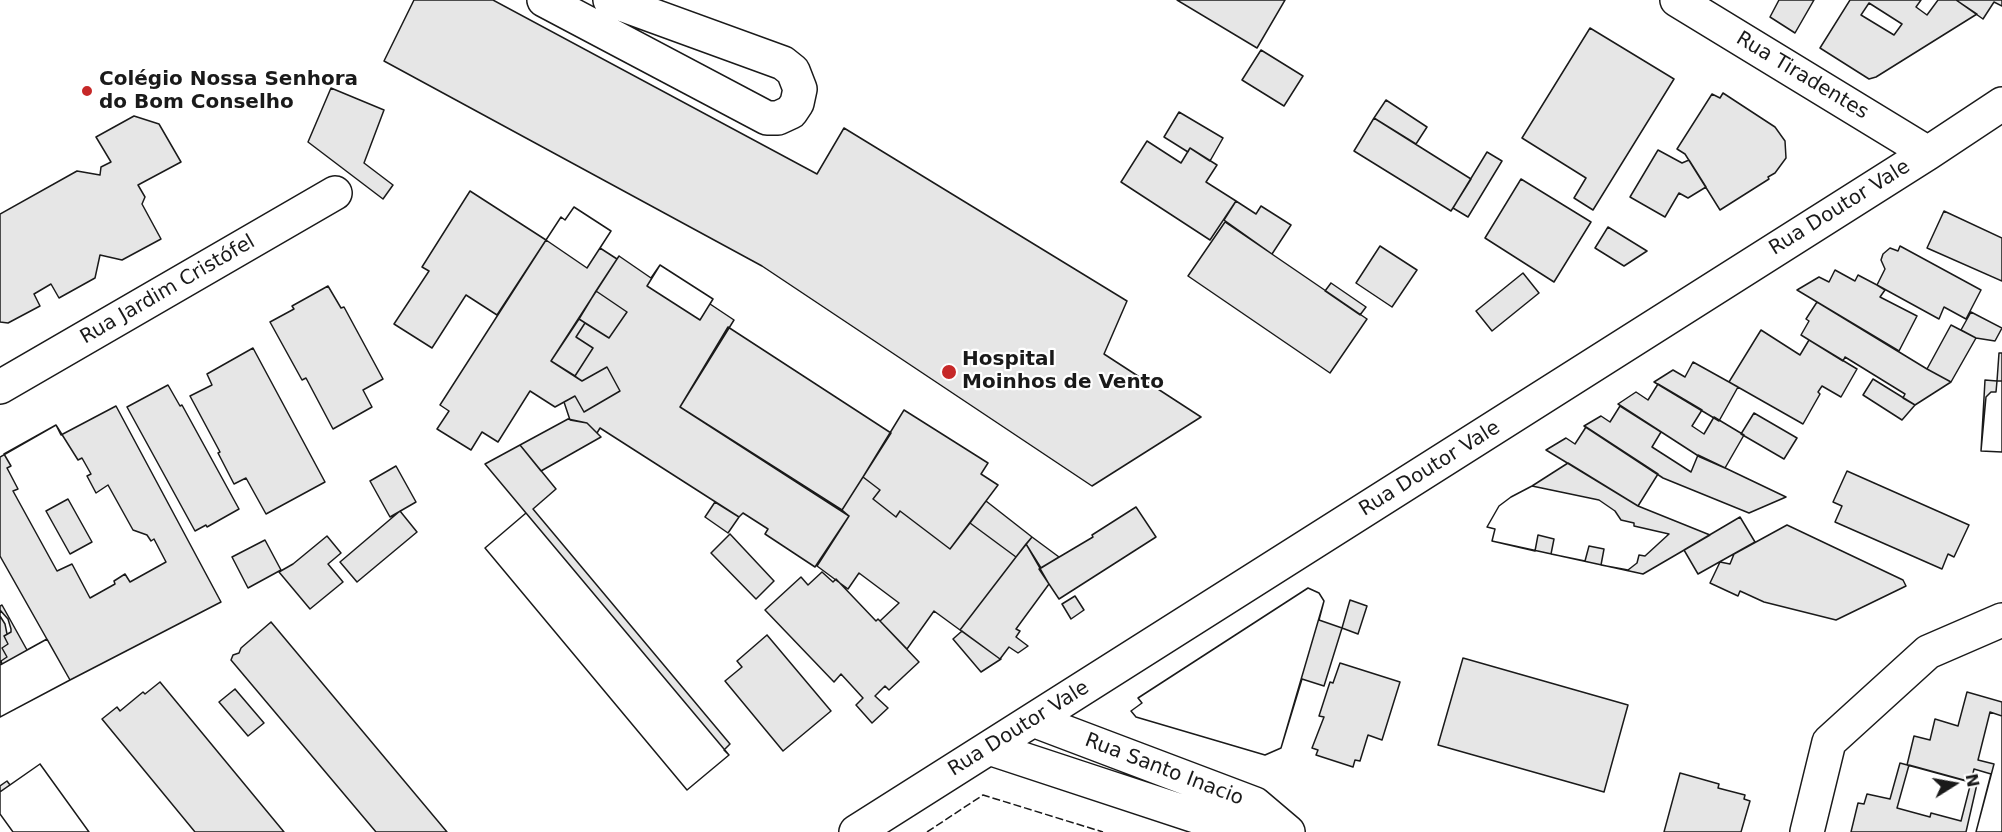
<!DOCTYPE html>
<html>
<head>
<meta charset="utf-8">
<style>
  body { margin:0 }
  #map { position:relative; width:2002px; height:832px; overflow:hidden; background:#fff; font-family:"DejaVu Sans",sans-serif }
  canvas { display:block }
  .north { position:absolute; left:1924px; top:754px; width:60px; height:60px; -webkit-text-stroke:4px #fff; paint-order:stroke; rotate:79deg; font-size:16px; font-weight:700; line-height:24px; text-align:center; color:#1a1a1a }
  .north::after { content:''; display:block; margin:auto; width:21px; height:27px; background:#1a1a1a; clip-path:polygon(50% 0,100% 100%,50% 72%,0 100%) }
</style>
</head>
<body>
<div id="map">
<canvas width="2002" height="832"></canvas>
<div class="north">N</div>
</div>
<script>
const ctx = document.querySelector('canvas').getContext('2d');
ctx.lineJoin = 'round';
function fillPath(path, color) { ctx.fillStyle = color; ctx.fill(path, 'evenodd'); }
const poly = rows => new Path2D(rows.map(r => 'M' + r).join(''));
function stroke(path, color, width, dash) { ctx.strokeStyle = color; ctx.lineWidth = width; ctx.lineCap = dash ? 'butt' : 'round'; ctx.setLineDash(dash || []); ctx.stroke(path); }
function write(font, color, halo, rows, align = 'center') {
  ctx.font = font + ' "DejaVu Sans",sans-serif'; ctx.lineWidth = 4.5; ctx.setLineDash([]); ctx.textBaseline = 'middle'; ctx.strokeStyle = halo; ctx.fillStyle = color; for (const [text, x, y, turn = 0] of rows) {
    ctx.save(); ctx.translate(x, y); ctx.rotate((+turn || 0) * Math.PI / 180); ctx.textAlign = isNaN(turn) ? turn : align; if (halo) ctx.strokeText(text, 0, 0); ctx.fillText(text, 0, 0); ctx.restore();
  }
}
const building = poly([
  [414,0,493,0,817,174,844,128,1127,301,1104,354,1201,417,1092,486,762,266,384,61,414,0],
  [1177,0,1285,0,1257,48,1177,0],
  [1779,0,1814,0,1795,33,1770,17,1779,0],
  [1850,0,1921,0,1916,7,1927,15,1938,0,1956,0,1977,14,1876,77,1869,79,1820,48,1850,0],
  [1869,3,1902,24,1894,35,1861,15,1869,3],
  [1956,0,2002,0,2002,6,1994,2,1983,19,1956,0],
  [1590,28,1674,79,1593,210,1574,198,1586,178,1522,138,1590,28],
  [1261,50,1303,76,1284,106,1242,80,1261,50],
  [331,88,384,110,364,163,393,185,383,199,308,142,331,88],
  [1723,93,1775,127,1785,141,1786,158,1775,173,1768,177,1769,179,1720,210,1685,154,1677,149,1712,94,1720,98,1723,93],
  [1386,100,1427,127,1416,144,1374,118,1386,100],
  [1179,112,1223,138,1210,161,1190,148,1188,152,1164,137,1179,112],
  [134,116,159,124,181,162,138,185,145,197,142,204,161,239,122,260,100,255,95,278,59,298,51,284,34,294,40,306,8,323,0,322,0,214,77,171,100,175,101,167,111,162,96,137,134,116],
  [1374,118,1471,179,1451,211,1354,151,1374,118],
  [1147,141,1181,163,1190,148,1217,165,1206,182,1236,201,1210,240,1121,182,1147,141],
  [1658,150,1682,163,1689,160,1706,187,1688,198,1679,193,1665,217,1630,197,1658,150],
  [1487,152,1502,161,1468,217,1453,208,1487,152],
  [1521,179,1591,222,1554,282,1485,238,1521,179],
  [470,191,546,240,497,315,466,295,432,348,394,324,429,271,422,267,470,191],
  [1236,201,1256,214,1261,206,1291,225,1272,254,1224,220,1236,201],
  [574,207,611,231,600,248,617,259,551,361,582,381,607,367,620,391,584,412,575,396,555,407,530,391,498,442,482,432,471,450,437,429,449,411,440,405,546,240,561,217,565,220,574,207],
  [574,207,611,231,587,268,546,240,561,217,565,220,574,207],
  [1944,211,2002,238,2002,281,1927,248,1944,211],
  [1225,222,1367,319,1330,373,1188,276,1225,222],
  [1608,227,1647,251,1624,266,1595,248,1608,227],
  [1380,246,1417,270,1392,307,1356,283,1380,246],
  [1900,246,1981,290,1966,319,1944,307,1939,319,1877,285,1885,269,1881,260,1883,254,1890,248,1898,251,1900,246],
  [619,256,651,278,660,265,713,299,710,304,734,320,680,407,849,516,815,567,765,534,768,529,743,513,739,517,600,428,597,433,587,423,570,420,564,402,575,396,584,412,620,391,607,367,582,381,575,376,593,348,576,337,585,323,609,338,627,312,596,291,619,256],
  [660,265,713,299,700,320,647,286,660,265],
  [1835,270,1855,281,1858,275,1877,285,1885,290,1880,297,1917,316,1899,351,1797,290,1819,277,1829,282,1835,270],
  [1523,273,1539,293,1492,331,1476,311,1523,273],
  [1331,283,1366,307,1360,315,1325,291,1331,283],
  [328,286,341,308,344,307,383,379,363,390,372,407,333,429,306,378,302,380,270,322,294,309,292,306,328,286],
  [596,291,627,312,609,338,579,319,596,291],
  [1817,302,1927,369,1951,382,1915,405,1903,398,1905,394,1845,357,1843,361,1801,335,1809,321,1806,319,1817,302],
  [1971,312,2002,328,1995,341,1976,338,1961,330,1971,312],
  [579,319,585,323,576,337,593,348,575,376,551,361,579,319],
  [1951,325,1976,338,1951,382,1927,369,1951,325],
  [728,327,891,433,842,510,680,407,728,327],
  [1761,330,1800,355,1809,340,1857,369,1841,397,1822,386,1818,392,1820,394,1803,424,1729,382,1761,330],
  [253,348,325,482,266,514,246,478,234,484,218,453,220,452,190,396,212,385,207,374,253,348],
  [1999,353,2002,353,2002,452,1981,451,1985,380,1997,381,1999,353],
  [1693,362,1738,387,1719,421,1654,382,1673,370,1685,377,1693,362],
  [1873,379,1915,405,1902,420,1863,395,1873,379],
  [1997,381,2002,381,2002,452,1981,451,1986,397,1991,392,1996,392,1997,381],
  [1658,384,1702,410,1692,426,1704,434,1714,417,1744,435,1725,468,1700,457,1618,404,1636,392,1648,400,1658,384],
  [168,385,180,406,182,405,239,509,207,527,206,525,195,531,127,407,168,385],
  [116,406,221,602,70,680,0,556,0,457,56,425,61,435,116,406],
  [1620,406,1661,432,1652,447,1691,472,1698,455,1786,497,1749,513,1663,478,1584,426,1601,416,1610,422,1620,406],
  [904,410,988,463,981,474,998,485,950,549,900,511,896,517,873,499,880,490,863,477,904,410],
  [1754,413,1797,438,1784,459,1741,434,1754,413],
  [568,419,587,423,601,437,541,471,520,445,568,419],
  [56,425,78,460,82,458,91,474,87,476,96,493,108,485,133,530,147,535,151,541,154,539,166,562,130,582,125,574,114,581,115,584,90,598,72,564,57,571,13,491,18,489,7,468,11,466,4,454,56,425],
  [1586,427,1658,474,1638,506,1546,450,1566,438,1575,444,1586,427],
  [520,445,556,489,533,509,730,744,724,750,729,755,687,790,485,548,526,513,485,464,520,445],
  [1568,463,1638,506,1710,535,1643,574,1492,541,1495,529,1487,527,1499,506,1511,497,1532,486,1568,463],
  [396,466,416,502,390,517,370,481,396,466],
  [1847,471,1969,525,1954,557,1948,554,1942,569,1835,522,1842,506,1833,502,1847,471],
  [863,477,880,490,873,499,896,517,900,511,950,549,970,523,1016,557,960,630,934,611,907,649,880,621,899,603,859,573,848,589,817,566,849,516,842,510,863,477],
  [1532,486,1599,500,1615,511,1621,520,1634,523,1634,526,1669,534,1645,556,1639,555,1637,563,1628,570,1601,565,1604,549,1589,546,1585,561,1551,554,1554,539,1538,535,1535,551,1492,541,1495,529,1487,527,1499,506,1511,497,1532,486],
  [68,499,92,542,70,554,46,511,68,499],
  [986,501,1032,537,1016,557,970,523,986,501],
  [715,502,739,517,728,533,705,517,715,502],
  [1136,507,1156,537,1059,599,1039,569,1093,537,1092,535,1136,507],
  [400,511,417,532,357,582,340,562,400,511],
  [526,513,729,755,687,790,485,548,526,513],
  [1740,517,1755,542,1698,574,1684,550,1740,517],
  [1787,525,1903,580,1906,586,1836,620,1764,602,1740,591,1738,596,1710,583,1720,562,1730,564,1734,554,1787,525],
  [730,534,774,581,756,599,711,553,730,534],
  [327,536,341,553,328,564,343,582,310,609,279,572,293,564,327,536],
  [1032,537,1059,557,1041,568,1026,544,1032,537],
  [265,540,281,570,248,588,232,557,265,540],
  [1026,544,1049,584,1016,629,1020,631,1016,637,1028,646,1018,653,1009,647,1000,659,960,630,1026,544],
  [822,572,833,582,836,579,876,621,878,619,880,621,919,662,889,690,885,686,875,696,888,708,872,723,856,705,863,698,841,674,834,682,765,610,801,577,808,585,822,572],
  [1308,588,1319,593,1324,601,1281,748,1265,755,1136,717,1131,711,1142,703,1138,698,1308,588],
  [1308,588,1319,593,1324,601,1319,620,1342,628,1324,686,1302,679,1281,748,1265,755,1136,717,1131,711,1142,703,1138,698,1308,588],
  [1075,596,1084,610,1071,619,1062,604,1075,596],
  [1350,600,1367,606,1358,634,1342,628,1350,600],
  [2,605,27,650,47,639,70,680,0,717,0,606,2,605],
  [0,610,8,619,11,629,11,632,4,636,8,644,2,648,7,657,1,661,2,664,0,665,0,610],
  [0,616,5,624,7,634,4,636,8,644,2,648,7,657,1,661,2,664,0,665,0,616],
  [271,622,447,832,376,832,231,660,233,655,239,653,241,648,271,622],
  [962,631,1000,659,1001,659,981,672,953,639,962,631],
  [767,635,831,711,783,751,725,681,742,667,737,661,767,635],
  [47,639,70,680,0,717,0,665,47,639],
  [1463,658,1628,705,1604,792,1438,745,1463,658],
  [1340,663,1400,682,1382,740,1368,735,1360,761,1355,760,1353,767,1316,755,1318,750,1312,748,1324,717,1319,716,1330,682,1333,683,1340,663],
  [160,682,284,832,195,832,102,719,117,707,120,711,143,692,145,694,160,682],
  [235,689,264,723,248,736,219,702,235,689],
  [1967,692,2002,702,2002,832,1976,832,1991,774,1974,769,1971,782,1907,765,1914,736,1930,740,1935,719,1958,726,1967,692],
  [1990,712,2002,716,2002,832,1976,832,1994,764,1978,760,1990,712],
  [1900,763,1977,784,1966,832,1851,832,1858,803,1864,804,1867,794,1890,799,1900,763],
  [40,764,89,832,13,832,0,814,0,792,40,764],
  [40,764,89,832,13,832,0,814,0,786,7,781,10,785,40,764],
  [1909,765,1971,782,1961,821,1931,813,1930,817,1897,808,1909,765],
  [1680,773,1719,784,1718,788,1745,795,1744,799,1750,801,1741,832,1664,832,1680,773]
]);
fillPath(building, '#e6e6e6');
stroke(building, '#1a1a1a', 1.5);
const minor = poly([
  [544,0,767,118,778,118,791,112,797,103,800,89,793,71,783,63,610,0],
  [1677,0,1928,153],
  [0,387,335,193],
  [1033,720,1255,804,1288,832],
  [989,748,1238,830,1287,832],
  [856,832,1928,153,2002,104],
  [1807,832,1829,742,1928,652,2002,620]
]);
stroke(minor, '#1a1a1a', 36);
stroke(minor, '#fff', 33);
stroke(poly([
  [927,832,983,795,1103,832]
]), '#1a1a1a', 1.5, [8, 3]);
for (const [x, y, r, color] of [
  [87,91,6,"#c62828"],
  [949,372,8,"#c62828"]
]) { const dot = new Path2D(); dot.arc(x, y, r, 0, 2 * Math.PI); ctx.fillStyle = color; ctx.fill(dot); stroke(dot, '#fff', 2); }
write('20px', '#1a1a1a', '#fff', [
  ["Rua Tiradentes",1802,76,31],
  ["Rua Doutor Vale",1840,208,-32],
  ["Rua Jardim Cristófel",168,290,-30],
  ["Rua Doutor Vale",1430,469,-32],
  ["Rua Doutor Vale",1019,729,-32],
  ["Rua Santo Inacio",1164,770,21]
]);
write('bold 20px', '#1a1a1a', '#fff', [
  ["Colégio Nossa Senhora",99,80],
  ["do Bom Conselho",99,103],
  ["Hospital",962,360],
  ["Moinhos de Vento",962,383]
], 'left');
</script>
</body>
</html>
